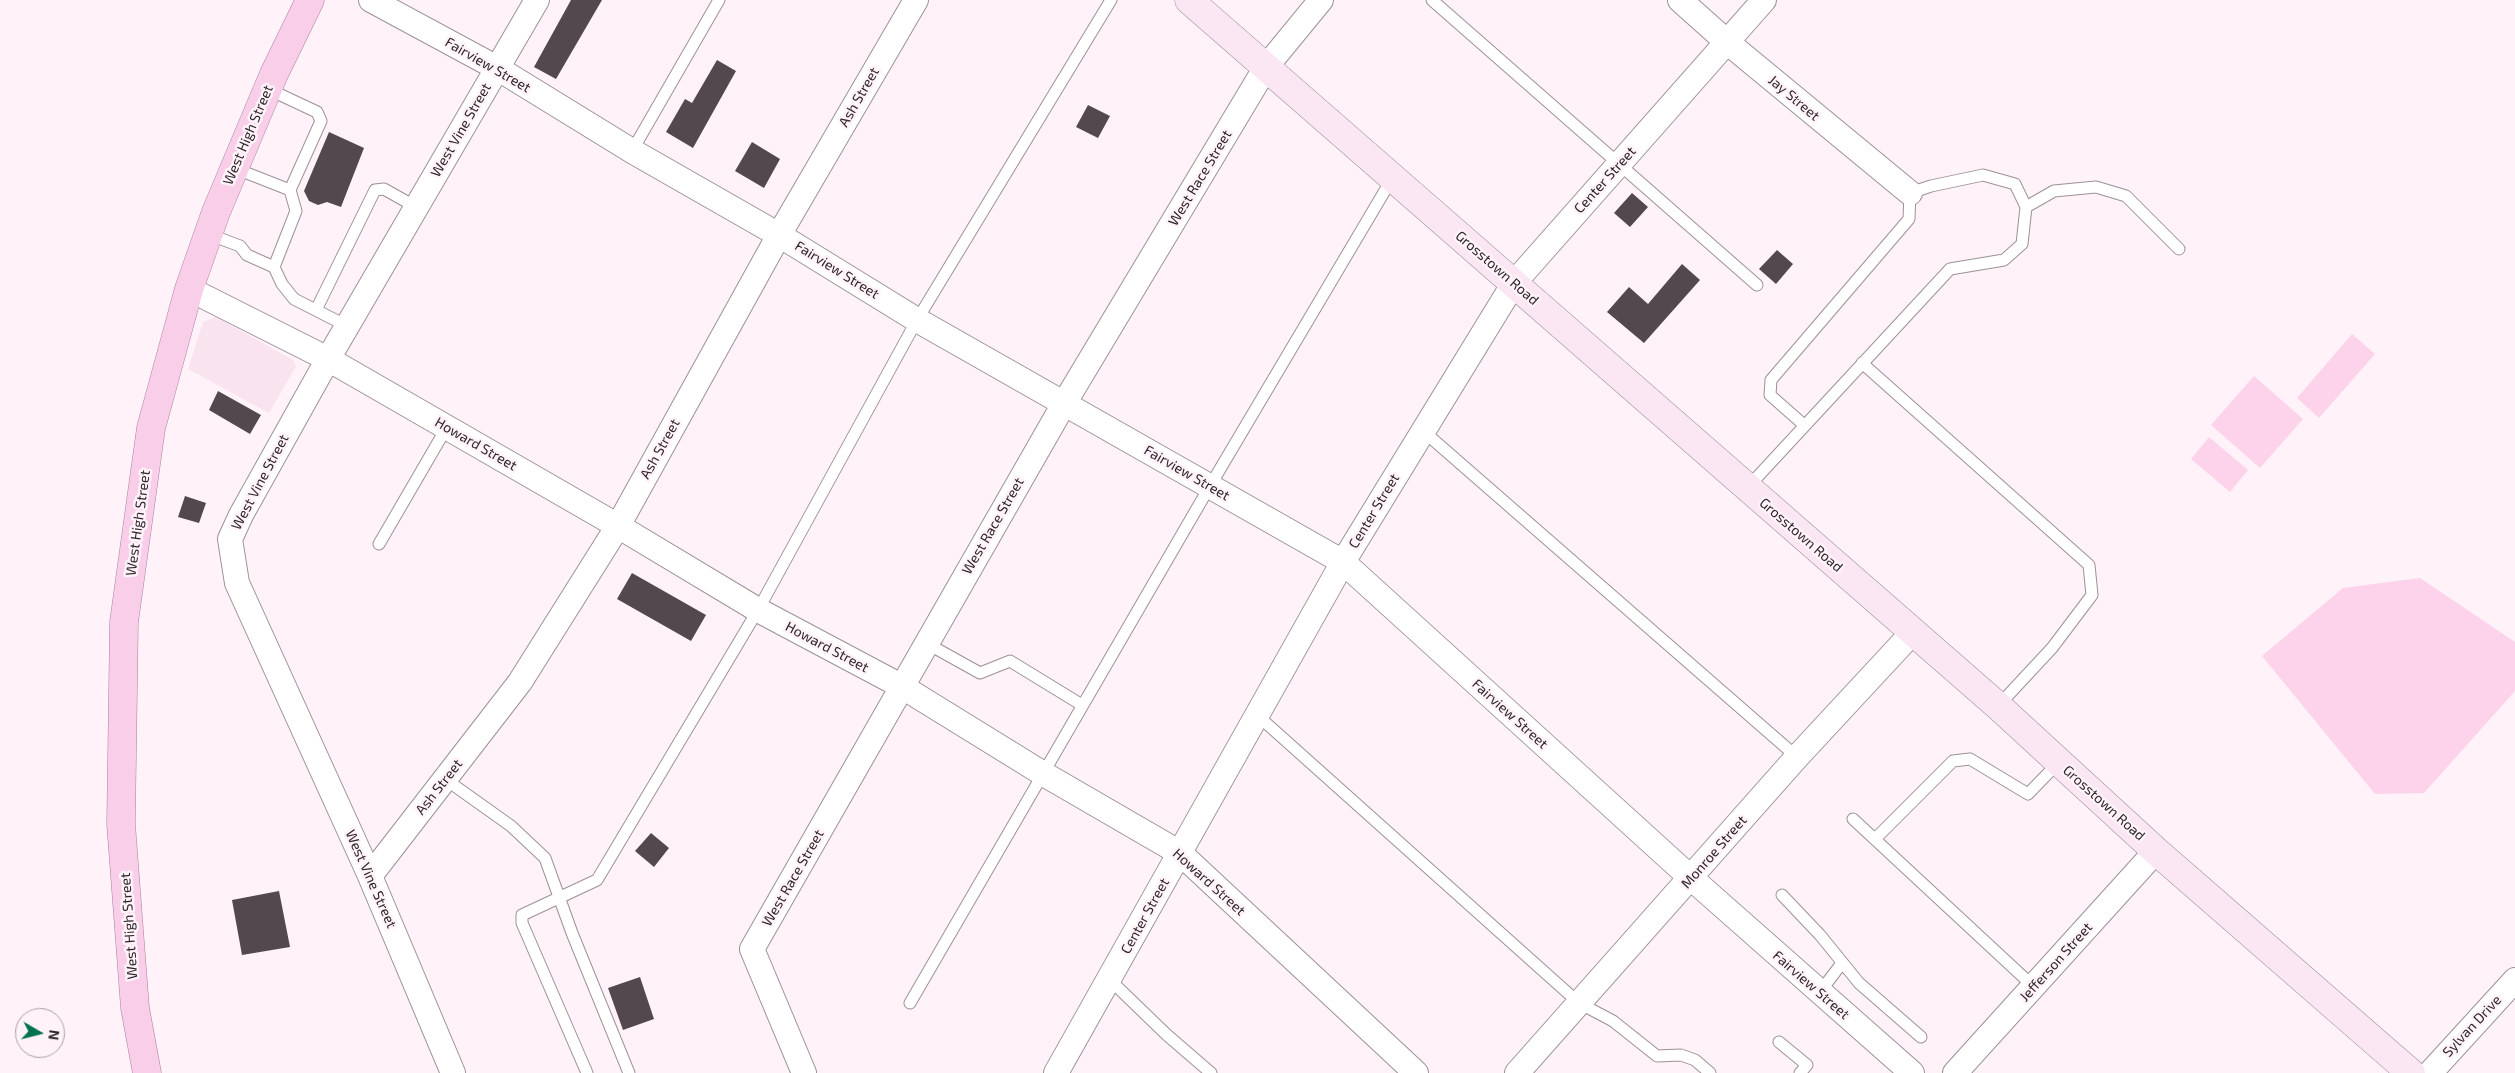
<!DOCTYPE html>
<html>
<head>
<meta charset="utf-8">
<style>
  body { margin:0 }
  #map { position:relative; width:2515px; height:1073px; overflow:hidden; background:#fff2f9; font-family:"Exo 2",sans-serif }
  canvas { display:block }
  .north { position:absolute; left:15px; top:1008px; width:50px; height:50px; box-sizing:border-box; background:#fff2f9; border:1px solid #aaa0a6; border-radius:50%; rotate:98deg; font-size:14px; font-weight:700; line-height:20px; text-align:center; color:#2b2629 }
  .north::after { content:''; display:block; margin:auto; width:18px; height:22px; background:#00734d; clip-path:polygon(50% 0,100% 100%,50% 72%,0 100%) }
</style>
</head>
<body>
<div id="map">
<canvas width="2515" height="1073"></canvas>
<div class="north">N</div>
</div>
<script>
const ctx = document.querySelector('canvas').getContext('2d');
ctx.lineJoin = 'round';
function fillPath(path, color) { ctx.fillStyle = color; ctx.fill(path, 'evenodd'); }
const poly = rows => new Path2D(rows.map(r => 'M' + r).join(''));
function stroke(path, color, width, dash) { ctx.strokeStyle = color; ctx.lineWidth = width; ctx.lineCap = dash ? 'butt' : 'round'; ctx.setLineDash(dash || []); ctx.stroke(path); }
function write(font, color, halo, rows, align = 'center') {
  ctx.font = font + ' "Exo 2",sans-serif'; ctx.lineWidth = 5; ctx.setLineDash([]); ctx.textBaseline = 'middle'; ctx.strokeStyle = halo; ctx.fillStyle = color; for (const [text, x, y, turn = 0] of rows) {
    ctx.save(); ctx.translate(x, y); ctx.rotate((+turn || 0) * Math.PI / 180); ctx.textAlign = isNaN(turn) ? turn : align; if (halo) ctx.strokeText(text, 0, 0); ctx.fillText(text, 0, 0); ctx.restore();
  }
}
fillPath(poly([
  [216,317,293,360,296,366,269,413,188,369,203,322]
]), '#f8e3ef');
fillPath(poly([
  [2352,334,2375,354,2319,418,2297,398],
  [2254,376,2303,419,2260,468,2211,425],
  [2209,437,2248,470,2230,492,2191,459],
  [2420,578,2515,642,2515,691,2424,793,2375,794,2262,656,2343,588]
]), '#fcd3eb');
fillPath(poly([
  [571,0,602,0,556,79,534,67],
  [717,60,736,71,693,148,666,132,685,99,692,103],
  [1088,105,1110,116,1098,138,1076,127],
  [329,132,364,148,341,207,327,202,318,205,309,201,304,191],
  [752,142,780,159,764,188,735,171],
  [1632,193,1648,207,1630,227,1614,213],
  [1777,250,1793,264,1776,284,1759,269],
  [1682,264,1700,280,1644,343,1607,312,1629,287,1648,304],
  [218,391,261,415,250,434,209,410],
  [185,496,206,503,199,523,178,517],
  [632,573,706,615,691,641,617,599],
  [651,833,669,848,654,867,635,851],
  [279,891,290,947,242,955,232,900],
  [640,977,654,1019,623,1030,608,988]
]), '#52484e');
const lane = poly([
  [1432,0,1757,285],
  [268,89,317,112,321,121,290,190],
  [632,151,719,0],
  [2026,207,2054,191,2096,187,2126,196,2179,249],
  [208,234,240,246,247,255,274,267,296,211,290,190,234,168],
  [274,267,282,284,294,299,347,326],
  [316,310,375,190,384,189,416,207],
  [1862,363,2089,565,2092,595,2052,648,1998,706],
  [1422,430,1797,757],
  [1748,487,1950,269,2004,260,2022,244,2026,207,2015,184,1983,175,1931,186,1910,193,1909,219,1771,380,1770,395,1804,425],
  [379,544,447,427],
  [926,643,980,673,1010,661,1082,705],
  [1257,715,1579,1003,1613,1021,1657,1056,1681,1055,1695,1060,1710,1073],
  [445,779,511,826,545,858,572,933,629,1073],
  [1853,819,2034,987],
  [1875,839,1953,761,1970,759,2028,794,2059,762],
  [1782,895,1820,935,1859,983,1921,1037],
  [1109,979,1167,1035,1211,1073],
  [1820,992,1842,963],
  [910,1003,1210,486,1393,177],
  [1779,1042,1807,1065,1800,1073],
  [587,1073,522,923,522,915,597,880,758,610,917,320,1111,0]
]);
const street = poly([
  [371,0,497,68,632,151,779,235,917,320,1343,562,1691,878,1912,1073],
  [1680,0,1727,42,1910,193],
  [189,289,328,359,618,526,758,610,901,686,1042,773,1180,853,1416,1073],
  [370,876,520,682,618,526,779,235,916,0],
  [453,1073,370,876,237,583,230,539,241,515,328,359,537,0],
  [804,1073,752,949,1065,402,1266,67,1321,0],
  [1056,1073,1343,562,1514,283,1764,0],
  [1517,1073,1797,757,1913,632],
  [1955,1073,2156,851],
  [2430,1073,2515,980]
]);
const secondary = poly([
  [1189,0,1998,706,2156,851,2411,1073]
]);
const primary = poly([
  [147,1073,135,1008,121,824,124,622,151,428,189,289,216,212,274,74,310,0]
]);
stroke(lane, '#9d9198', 13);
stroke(street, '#9d9198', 26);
stroke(secondary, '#9d9198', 29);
stroke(primary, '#ad7e9b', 29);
stroke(lane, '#fff', 11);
stroke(street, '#fff', 24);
stroke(secondary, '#fbe6f3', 28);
stroke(primary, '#f8cee8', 28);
write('14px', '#2b2629', '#fff2f9', [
  ["Fairview Street",488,65,30],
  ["Ash Street",859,97,-60],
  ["Jay Street",1794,98,40],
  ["West Vine Street",461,130,-60],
  ["West High Street",248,135,-67],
  ["West Race Street",1200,178,-59],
  ["Center Street",1605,180,-48],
  ["Grosstown Road",1497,268,41],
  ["Fairview Street",837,270,32],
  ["Howard Street",476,444,30],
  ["Ash Street",660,449,-61],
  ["Fairview Street",1187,473,30],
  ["West Vine Street",260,482,-62],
  ["Center Street",1374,511,-59],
  ["West High Street",138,523,-82],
  ["West Race Street",993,526,-60],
  ["Grosstown Road",1801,535,41],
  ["Howard Street",827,647,28],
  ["Fairview Street",1510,714,42],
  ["Ash Street",439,787,-52],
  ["Grosstown Road",2104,803,42],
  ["Monroe Street",1714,852,-49],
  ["West Race Street",793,878,-60],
  ["West Vine Street",371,879,66],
  ["Howard Street",1209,882,42],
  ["Center Street",1145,916,-61],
  ["West High Street",129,926,-94],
  ["Jefferson Street",2056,962,-48],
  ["Fairview Street",1811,985,41],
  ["Sylvan Drive",2472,1026,-47]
]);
</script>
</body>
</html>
